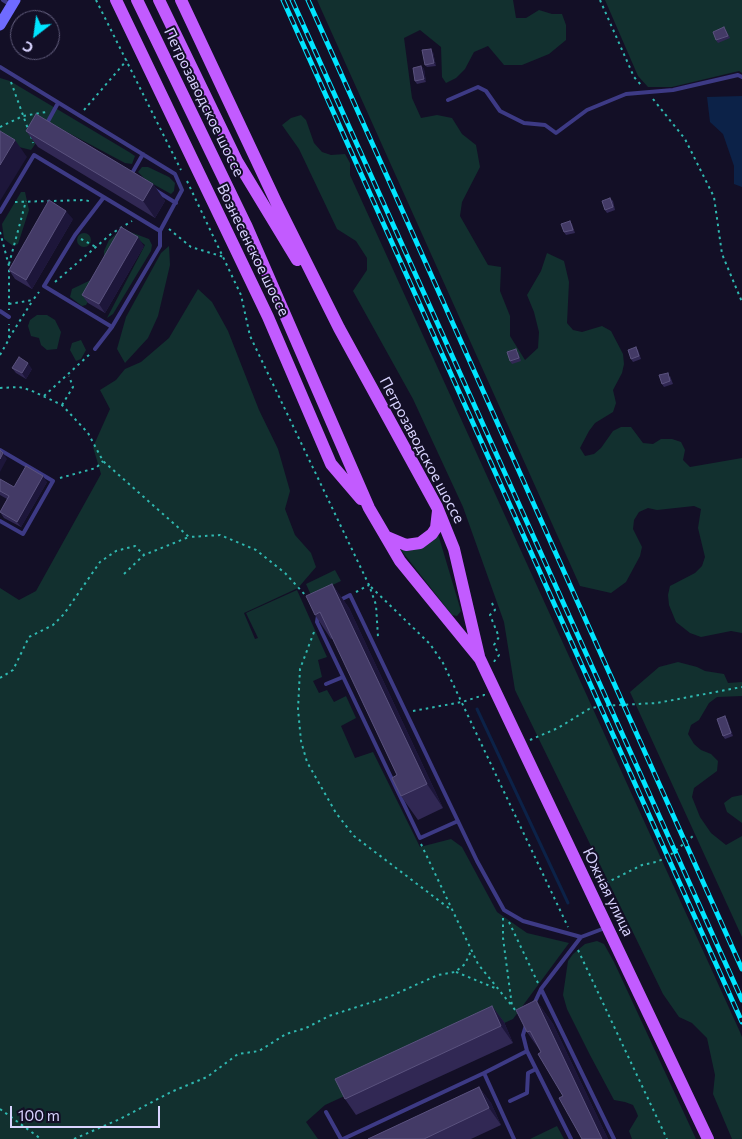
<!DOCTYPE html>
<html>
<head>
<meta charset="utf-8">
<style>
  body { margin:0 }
  #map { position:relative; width:742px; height:1139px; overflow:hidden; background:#130f26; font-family:Commissioner,sans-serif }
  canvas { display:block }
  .north { position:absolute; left:10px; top:10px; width:50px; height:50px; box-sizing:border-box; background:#130f26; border:1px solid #625e7d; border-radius:50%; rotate:210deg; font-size:14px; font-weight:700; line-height:20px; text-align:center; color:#d9d4ff }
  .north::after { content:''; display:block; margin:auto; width:18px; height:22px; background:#00e5ff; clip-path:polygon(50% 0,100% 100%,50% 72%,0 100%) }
  .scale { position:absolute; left:10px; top:1106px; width:150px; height:22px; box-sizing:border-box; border:2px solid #d9d4ff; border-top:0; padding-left:6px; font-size:15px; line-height:18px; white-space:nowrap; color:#d9d4ff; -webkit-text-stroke:4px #130f26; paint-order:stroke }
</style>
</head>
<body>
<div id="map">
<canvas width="742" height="1139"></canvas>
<div class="north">С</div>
<div class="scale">100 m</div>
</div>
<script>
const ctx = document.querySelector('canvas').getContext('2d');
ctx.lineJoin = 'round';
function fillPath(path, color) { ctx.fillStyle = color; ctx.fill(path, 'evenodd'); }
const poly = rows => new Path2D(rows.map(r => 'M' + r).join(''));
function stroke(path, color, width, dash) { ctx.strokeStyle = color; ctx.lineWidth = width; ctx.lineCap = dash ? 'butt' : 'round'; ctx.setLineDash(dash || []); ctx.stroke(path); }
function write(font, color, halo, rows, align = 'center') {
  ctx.font = font + ' Commissioner,sans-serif'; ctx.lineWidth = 4; ctx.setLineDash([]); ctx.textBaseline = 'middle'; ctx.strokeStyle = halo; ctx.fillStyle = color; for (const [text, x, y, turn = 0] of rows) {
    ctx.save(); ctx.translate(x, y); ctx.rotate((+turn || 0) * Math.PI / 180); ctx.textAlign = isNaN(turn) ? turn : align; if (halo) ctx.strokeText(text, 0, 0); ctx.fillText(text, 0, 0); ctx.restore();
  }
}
fillPath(poly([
  [317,0,513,0,516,18,526,18,539,10,552,14,562,14,566,25,566,40,549,54,522,65,504,65,488,46,474,52,465,69,456,78,446,83,442,77,441,47,420,30,404,38,412,98,421,118,437,115,452,118,462,134,476,145,480,167,462,202,460,216,488,265,501,267,500,291,510,316,510,336,525,360,538,348,539,332,534,312,527,295,541,271,547,253,564,261,569,282,567,323,573,330,582,332,602,326,611,331,623,354,624,364,622,373,613,390,616,403,613,412,595,423,589,431,580,448,585,456,594,454,601,448,613,431,621,427,631,427,643,443,653,444,661,439,672,439,681,442,685,450,683,460,690,467,742,458,742,633,731,631,701,637,690,633,676,622,669,605,668,595,670,586,695,573,702,566,705,557,698,528,701,509,694,506,657,510,648,508,639,512,634,520,633,529,642,547,640,556,626,582,611,593,580,586],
  [605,0,742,0,742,73,739,71,672,87,648,87,638,76],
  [0,78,10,81,129,152,135,156,132,164,125,163,50,123,31,150,7,144,0,144],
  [301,115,306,120,314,143,322,152,331,155,345,154,350,163,350,175,740,1032,742,1037,742,1139,732,1139,713,1094,715,1075,707,1038,692,1023,679,1017,663,994,515,690,504,622,463,507,413,399,353,291,367,270,367,258,356,241,337,229,299,149,282,125,291,118],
  [142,167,148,167,169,177,175,183,174,191,171,194,146,180,138,172],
  [21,192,25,192,29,210,18,244,13,246,4,239,2,224],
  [122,229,149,239,152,245,151,251,113,314,107,318,145,245,139,240,128,235,86,305,82,306,70,297,72,289,91,280,93,276,98,273,104,261,104,251,109,240],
  '77 240a7 7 0 1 1 14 0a7 7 0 1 1-14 0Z',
  [169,246,170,265,158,316,148,338,125,363,117,349,126,317,161,253],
  [198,289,212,302,228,331,259,410,278,449,290,491,285,509,295,535,311,553,316,567,298,588,244,613,255,639,258,638,246,613,297,590,327,657,318,660,322,677,313,681,319,693,327,690,334,702,346,696,356,718,341,726,355,758,373,752,420,847,451,839,462,847,497,912,527,933,569,943,513,1019,325,1105,306,1122,318,1139,0,1139,0,588,19,600,36,591,101,474,93,447,110,409,100,390,116,380,125,369,141,362,169,338],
  [37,315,47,315,55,320,61,332,57,349,47,350,41,345,39,338,31,336,28,326,30,320],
  [81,340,86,350,81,359,76,361,70,350,72,343],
  [438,534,461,611,457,616,452,615,401,550],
  [335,570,341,581,311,595,306,584],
  [678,662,697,667,705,671,724,674,728,683,742,682,742,696,717,697,709,703,699,720,691,725,688,734,694,744,701,750,711,754,718,761,717,771,694,788,692,797,700,817,711,833,726,845,742,836,742,937,630,692,659,667],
  [742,795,742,823,727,812,724,803,732,797],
  [597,941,604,944,614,962,696,1139,632,1139,629,1131,638,1116,636,1111,633,1105,625,1102,614,1100,590,1055,567,1009,563,995,568,961,573,954,585,944],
  [557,1126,564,1139,530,1139]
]), '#12302f');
fillPath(poly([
  [742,96,742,187,734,184,734,166,723,134,710,122,707,97]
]), '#0c2248');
stroke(poly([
  [477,709,568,903]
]), '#0c2248', 3);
stroke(poly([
  [96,0,181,170],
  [600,0,634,77,642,86],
  [11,82,28,129],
  [653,99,685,139,714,197,722,254,742,302],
  [84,110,127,60],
  [0,127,23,116,46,112],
  [31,136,33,143],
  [187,181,241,295,250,336,369,585,376,605,378,637],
  [15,202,85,200,92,202],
  [169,229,191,247,224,257],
  [0,232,9,266,9,310],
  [81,239,96,247],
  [9,264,26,201],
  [55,282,111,234,132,221],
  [9,304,33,300,39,292],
  [9,338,33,300],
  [0,355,9,339,9,324],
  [0,388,19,387,30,390,62,405,88,433,103,461,189,537,220,535,256,550,285,573,307,597],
  [44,396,90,354],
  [62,405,73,387,69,376],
  [60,478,96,468,103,461],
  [124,574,144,555,189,537],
  [371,587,430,644,443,663,568,927],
  [356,592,369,585],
  [492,603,495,610,490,615,499,637,494,645,499,655,493,663],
  [314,632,300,669,298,709,301,741,307,762,336,813,354,836,450,909],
  [0,678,13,670,29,637,53,625,64,614,100,562,116,551,135,546,144,555],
  [413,711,462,702,484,695,484,693],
  [530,740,558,728,589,709,600,706,657,703,742,687],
  [421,844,478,964,512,1006],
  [600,886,642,865,656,862,668,857,693,836],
  [503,918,503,938,512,1006,516,1011],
  [509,922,538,983],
  [578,950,667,1139],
  [456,972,495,988],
  [0,1109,41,1139],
  [74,1139,120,1119,171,1092,207,1077,238,1054,259,1051,286,1034,306,1028,329,1016,391,996,438,975,455,972,465,964,471,951]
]), '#2fb8b0', 2, [2.5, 4]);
stroke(poly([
  [3,0,11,5],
  [0,67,175,174,182,190,160,231,34,155,0,212],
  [448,100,478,87,486,91,500,111,524,123,545,125,556,133,587,110,626,94,673,90,738,75,742,77],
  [46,125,58,103],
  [131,175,143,154],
  [155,190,176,203],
  [104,197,75,235,44,286,112,327,160,246,160,231],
  [0,311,9,317],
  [95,349,112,327],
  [0,450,53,481,23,534,0,521],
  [338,601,350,595,477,861,504,910,523,921,581,937],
  [318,615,317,622,420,838,458,821],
  [326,684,343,677],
  [541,989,614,1139],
  [534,1004,541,989,581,937,605,928],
  [527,1051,571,1139],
  [510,1101,527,1093,528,1073,536,1069],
  [326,1112,341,1139],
  [343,1139,484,1073],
  [514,1139,484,1073,527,1051,523,1035,526,1025]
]), '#3d3a85', 4);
stroke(poly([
  [0,25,15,0]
]), '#6f6bff', 11);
stroke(poly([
  [116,0,268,317,331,464,361,499],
  [137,0,246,225,369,508,400,561,480,659,708,1139],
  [159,0,237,161,297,260],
  [181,0,277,204,339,328,437,507,454,549,479,656],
  [387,537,406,545,420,543,432,534,436,528,438,511]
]), '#c25bff', 12);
const rail = poly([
  [283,0,742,1022],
  [292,0,742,1000],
  [308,0,742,969]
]);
stroke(rail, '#00e5ff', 5);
stroke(rail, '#130f26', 3, [9]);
fillPath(poly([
  [726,30,730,38,718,43,716,40],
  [433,52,436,66,427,67,425,65],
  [421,66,424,69,426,82,417,84,415,81],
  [26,131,153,184,165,201,155,218,38,147],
  [610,198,613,201,615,210,607,213,605,210],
  [73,219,32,289,15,279,9,270],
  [570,221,572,224,575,233,566,235,564,232],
  [144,246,105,313,88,303,82,295],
  [636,347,638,350,641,359,633,362,631,359],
  [518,352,521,361,512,364,510,361],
  [12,368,32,369,26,379,16,373],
  [670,376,673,384,664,387,662,384],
  [0,479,14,487,47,482,21,527,4,518,0,512,7,499,0,495],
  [332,584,349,608,443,808,418,820,401,796,397,775,333,638,331,639,315,615],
  [725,716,727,719,733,736,725,739,723,736],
  [536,1000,553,1024,608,1139,582,1139,563,1096,541,1052,527,1032],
  [492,1006,504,1022,513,1043,356,1115,345,1099],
  [479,1087,491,1103,501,1125,471,1139,368,1139]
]), '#312854');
fillPath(poly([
  [431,49,433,52,436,66,434,63],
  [421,66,424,69,426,82,424,79],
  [15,140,27,157,0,201,0,165],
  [153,184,165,201,155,218,143,201],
  [66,211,73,219,32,289,26,280],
  [138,237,144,246,105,313,99,304],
  [28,363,32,369,26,379,22,373],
  [3,453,7,459,0,472,0,459],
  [43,476,47,482,21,527,17,522],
  [332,584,349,608,443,808,427,784],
  [725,716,727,719,733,736,731,733],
  [536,1000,553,1024,608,1139,602,1139],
  [492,1006,504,1022,513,1043,501,1026],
  [479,1087,491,1103,501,1125,489,1108]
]), '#1d163a');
const building = poly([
  [724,27,728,36,716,40,713,32,724,27],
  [431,49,434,63,425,65,422,50,431,49],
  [421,66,424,79,415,81,413,68,421,66],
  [36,114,153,184,143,201,26,131,36,114],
  [0,131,15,140,0,165,0,131],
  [610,198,613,207,605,210,602,201,610,198],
  [49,200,66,211,26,280,9,270,49,200],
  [570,221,573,230,564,232,561,224,570,221],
  [121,227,138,237,99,304,82,295,121,227],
  [636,347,639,356,631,359,628,350,636,347],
  [516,349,519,358,510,361,507,352,516,349],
  [19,357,28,363,22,373,12,368,19,357],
  [668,373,670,381,662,384,659,375,668,373],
  [0,450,3,453,0,459,0,450],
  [26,466,43,476,17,522,0,512,9,496,0,491,0,479,14,487,26,466],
  [332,584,427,784,401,796,392,778,397,775,320,612,315,615,306,596,332,584],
  [725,716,731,733,723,736,717,719,725,716],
  [536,1000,602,1139,582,1139,559,1098,563,1096,538,1054,541,1052,530,1031,527,1032,516,1010,536,1000],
  [492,1006,501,1026,345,1099,335,1079,492,1006],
  [479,1087,489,1108,424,1139,368,1139,479,1087]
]);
fillPath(building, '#433a66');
stroke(building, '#5a527e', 1);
write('15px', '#d9d4ff', '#130f26', [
  ["Петрозаводское шоссе",204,102,64],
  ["Вознесенское шоссе",253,250,64],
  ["Петрозаводское шоссе",422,450,62],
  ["Южная улица",608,892,64]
]);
</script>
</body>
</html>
